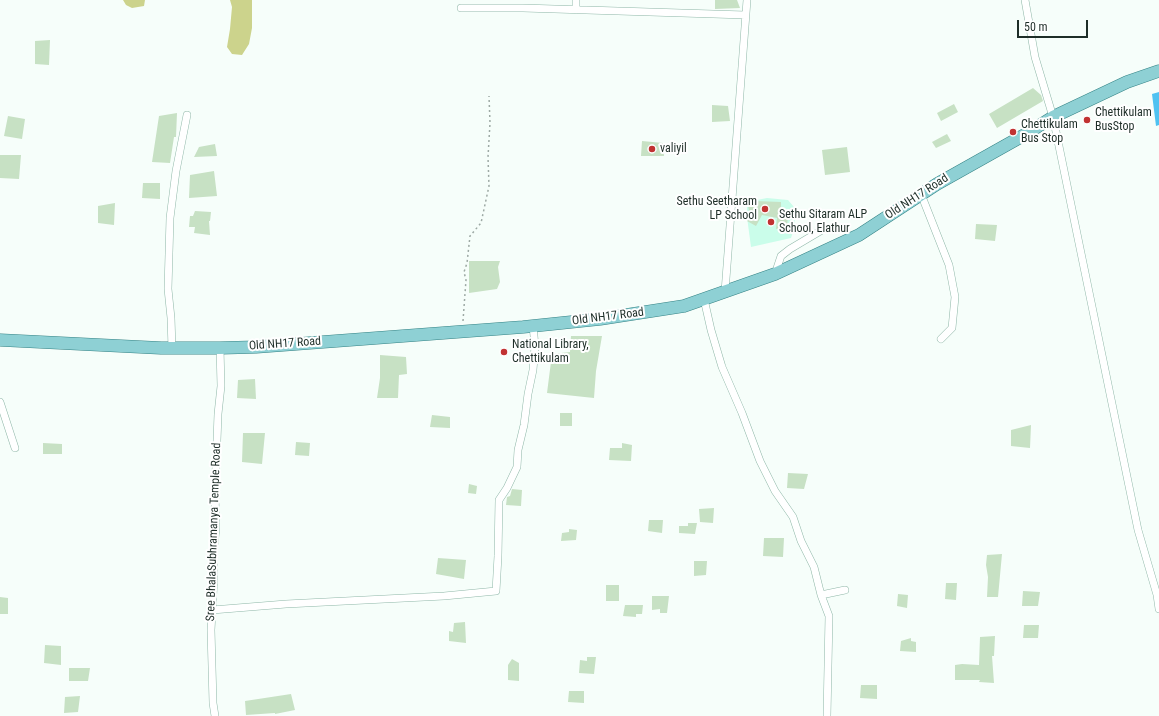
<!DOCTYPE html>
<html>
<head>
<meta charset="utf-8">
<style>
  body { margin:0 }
  #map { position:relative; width:1159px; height:716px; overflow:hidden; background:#f6fefa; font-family:"Roboto Condensed",sans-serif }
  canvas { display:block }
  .scale { position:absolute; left:1017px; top:20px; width:71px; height:18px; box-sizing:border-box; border:2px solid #1e2e28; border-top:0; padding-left:5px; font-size:12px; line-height:14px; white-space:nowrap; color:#1e2e28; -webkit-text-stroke:3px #fff; paint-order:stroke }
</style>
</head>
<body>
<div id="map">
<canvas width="1159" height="716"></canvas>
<div class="scale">50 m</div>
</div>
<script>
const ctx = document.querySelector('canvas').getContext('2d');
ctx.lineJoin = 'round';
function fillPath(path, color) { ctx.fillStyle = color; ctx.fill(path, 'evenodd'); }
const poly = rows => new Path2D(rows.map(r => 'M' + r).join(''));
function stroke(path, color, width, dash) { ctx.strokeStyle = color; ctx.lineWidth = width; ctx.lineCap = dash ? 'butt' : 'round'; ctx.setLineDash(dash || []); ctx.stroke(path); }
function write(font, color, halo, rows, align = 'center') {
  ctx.font = font + ' "Roboto Condensed",sans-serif'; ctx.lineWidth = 4; ctx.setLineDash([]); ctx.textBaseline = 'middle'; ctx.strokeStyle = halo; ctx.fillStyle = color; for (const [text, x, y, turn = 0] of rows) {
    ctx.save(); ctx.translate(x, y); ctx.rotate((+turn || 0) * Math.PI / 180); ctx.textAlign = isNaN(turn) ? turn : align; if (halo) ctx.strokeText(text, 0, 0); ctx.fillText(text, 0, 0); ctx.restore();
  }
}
fillPath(poly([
  [767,198,788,200,794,207,795,226,791,238,751,247,747,217,747,202]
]), '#cafdea');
fillPath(poly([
  [123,0,145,0,144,6,132,8,126,5],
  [230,0,252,0,252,28,249,44,242,55,232,54,227,47,230,29,232,7]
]), '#ccd38c');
fillPath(poly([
  [1159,92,1159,125,1156,126,1152,94]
]), '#4fc2f1');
fillPath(poly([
  [715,0,737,0,740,8,715,9],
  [50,40,49,65,35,64,35,41],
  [1033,88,1041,95,1043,101,997,128,989,114],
  [954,104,958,112,941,121,937,113],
  [712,105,728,106,730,121,712,122],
  [177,113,176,137,174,137,170,163,152,162,159,116],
  [8,116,25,119,22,139,4,136],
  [947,134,951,141,936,148,932,142],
  [642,141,663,143,664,156,641,156],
  [215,144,217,156,194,157,199,147],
  [847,147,850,172,825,175,822,150],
  [0,155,21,155,19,179,0,178],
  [214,171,217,196,189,198,190,175],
  [143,183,160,183,160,199,142,198],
  [755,201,781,202,781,214,788,214,787,228,776,229,777,218,762,215,756,226,747,221,750,215,748,206],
  [115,203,114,225,98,223,98,206],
  [195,211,211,212,210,221,209,221,210,235,194,233,195,227,189,227,190,216,193,216],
  [976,224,997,225,995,241,975,239],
  [469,261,500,261,498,267,500,282,497,289,469,293],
  [571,336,602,336,596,371,594,398,547,393,552,354,570,352],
  [380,355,406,357,407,374,399,375,398,398,377,398,380,378],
  [255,379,256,399,237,398,238,380],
  [560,413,572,413,572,426,560,426],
  [432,415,450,417,450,428,430,427],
  [1031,425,1030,448,1011,446,1011,430],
  [243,433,265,433,262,464,242,462],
  [296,442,310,443,309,456,295,455],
  [43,443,62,444,62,454,43,454],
  [622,443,632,445,631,461,609,460,610,448,622,448],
  [788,473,808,474,804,489,787,488],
  [469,484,477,486,476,494,468,493],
  [512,489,522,490,521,506,506,505,507,497,510,496],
  [714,508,713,523,700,522,699,509],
  [649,520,663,520,662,533,648,531],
  [688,523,697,523,695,534,679,533,679,526,688,526],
  [569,529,577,530,576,540,561,541,562,533,569,532],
  [764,538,784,538,783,557,763,556],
  [1002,554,998,597,987,597,988,577,986,565,987,555],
  [438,558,466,560,464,579,436,574],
  [694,561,707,561,706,575,694,576],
  [946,583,957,583,956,600,945,599],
  [606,585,619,585,619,601,606,601],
  [1023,591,1040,592,1038,606,1022,606],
  [898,594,908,595,907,608,897,606],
  [652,596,669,596,667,613,660,613,660,609,652,610],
  [0,597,8,598,8,614,0,614],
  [625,605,643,605,642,614,636,614,636,617,623,616],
  [465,622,466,643,449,641,449,631,453,632,454,623],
  [1024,625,1039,625,1038,638,1023,638],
  [995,636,994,656,992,656,994,683,979,682,980,680,955,680,955,665,962,664,979,665,980,637],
  [911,638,911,641,916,642,916,652,900,651,901,641],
  [45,645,61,646,61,665,44,663],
  [587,657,596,657,594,674,579,673,580,660,587,661],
  [512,659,519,663,519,681,508,680,508,665],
  [69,668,90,668,88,681,69,681],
  [861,685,877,685,877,699,860,698],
  [569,691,584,691,584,703,568,702],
  [291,694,295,710,275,714,275,713,246,715,245,701],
  [80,696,78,712,64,713,65,697]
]), '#c7e1c4');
const minor = poly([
  [576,0,576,10],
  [1025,0,1035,57,1053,117,1138,530,1157,595,1159,609],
  [461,8,523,8,745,15],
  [921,194,949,265,955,297,952,328,941,339],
  [775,274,781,256,790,249,822,230],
  [725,292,747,0],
  [704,299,711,330,722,367,742,413,760,461,775,491,793,517,801,541,814,567,821,595,829,616,827,716],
  [172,348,171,318,168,289,170,218,176,171,187,115],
  [0,402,15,448],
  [821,595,845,590],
  [212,610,286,604,444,596,496,591,498,556,499,500,507,488,517,467,518,450,524,425,528,394,533,370,535,346,533,326],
  [215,716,213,703,211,630,214,577,213,554,216,529,215,493,218,414,221,386,220,348]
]);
const primary = poly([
  [0,340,161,348,220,348,256,347,523,327,600,319,684,306,775,274,859,235,937,184,1026,134,1053,117,1127,82,1159,71]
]);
stroke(minor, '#8fb7a8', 8);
stroke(primary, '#358385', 13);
stroke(poly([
  [463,321,466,280,464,272,467,263,470,236,481,223,489,186,488,157,490,123,489,96]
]), '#9da9a4', 1.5, [2, 3]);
stroke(minor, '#fff', 7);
stroke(primary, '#8ed0d4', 12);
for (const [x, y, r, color] of [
  [1087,120,4,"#c13232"],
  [1013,132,4,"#c13232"],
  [652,149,4,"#c13232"],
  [765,209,4,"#c13232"],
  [771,222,4,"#c13232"],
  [504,352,4,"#c13232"]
]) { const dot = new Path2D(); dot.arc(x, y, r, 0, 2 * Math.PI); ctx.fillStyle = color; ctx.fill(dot); stroke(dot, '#fff', 1.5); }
write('12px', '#1e2e28', '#fff', [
  ["Chettikulam",1095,113],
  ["BusStop",1095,127],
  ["Chettikulam",1021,125],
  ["Bus Stop",1021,139],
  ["valiyil",660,149],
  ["Sethu Seetharam",757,202,"right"],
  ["LP School",757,216,"right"],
  ["Sethu Sitaram ALP",779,215],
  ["School, Elathur",779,229],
  ["National Library,",512,345],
  ["Chettikulam",512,359]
], 'left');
write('12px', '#1e2e28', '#fff', [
  ["Old NH17 Road",917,197,-33],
  ["Old NH17 Road",608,317,-7],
  ["Old NH17 Road",285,344,-4],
  ["Sree BhalaSubhramanya Temple Road",214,532,-88]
]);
</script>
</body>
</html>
